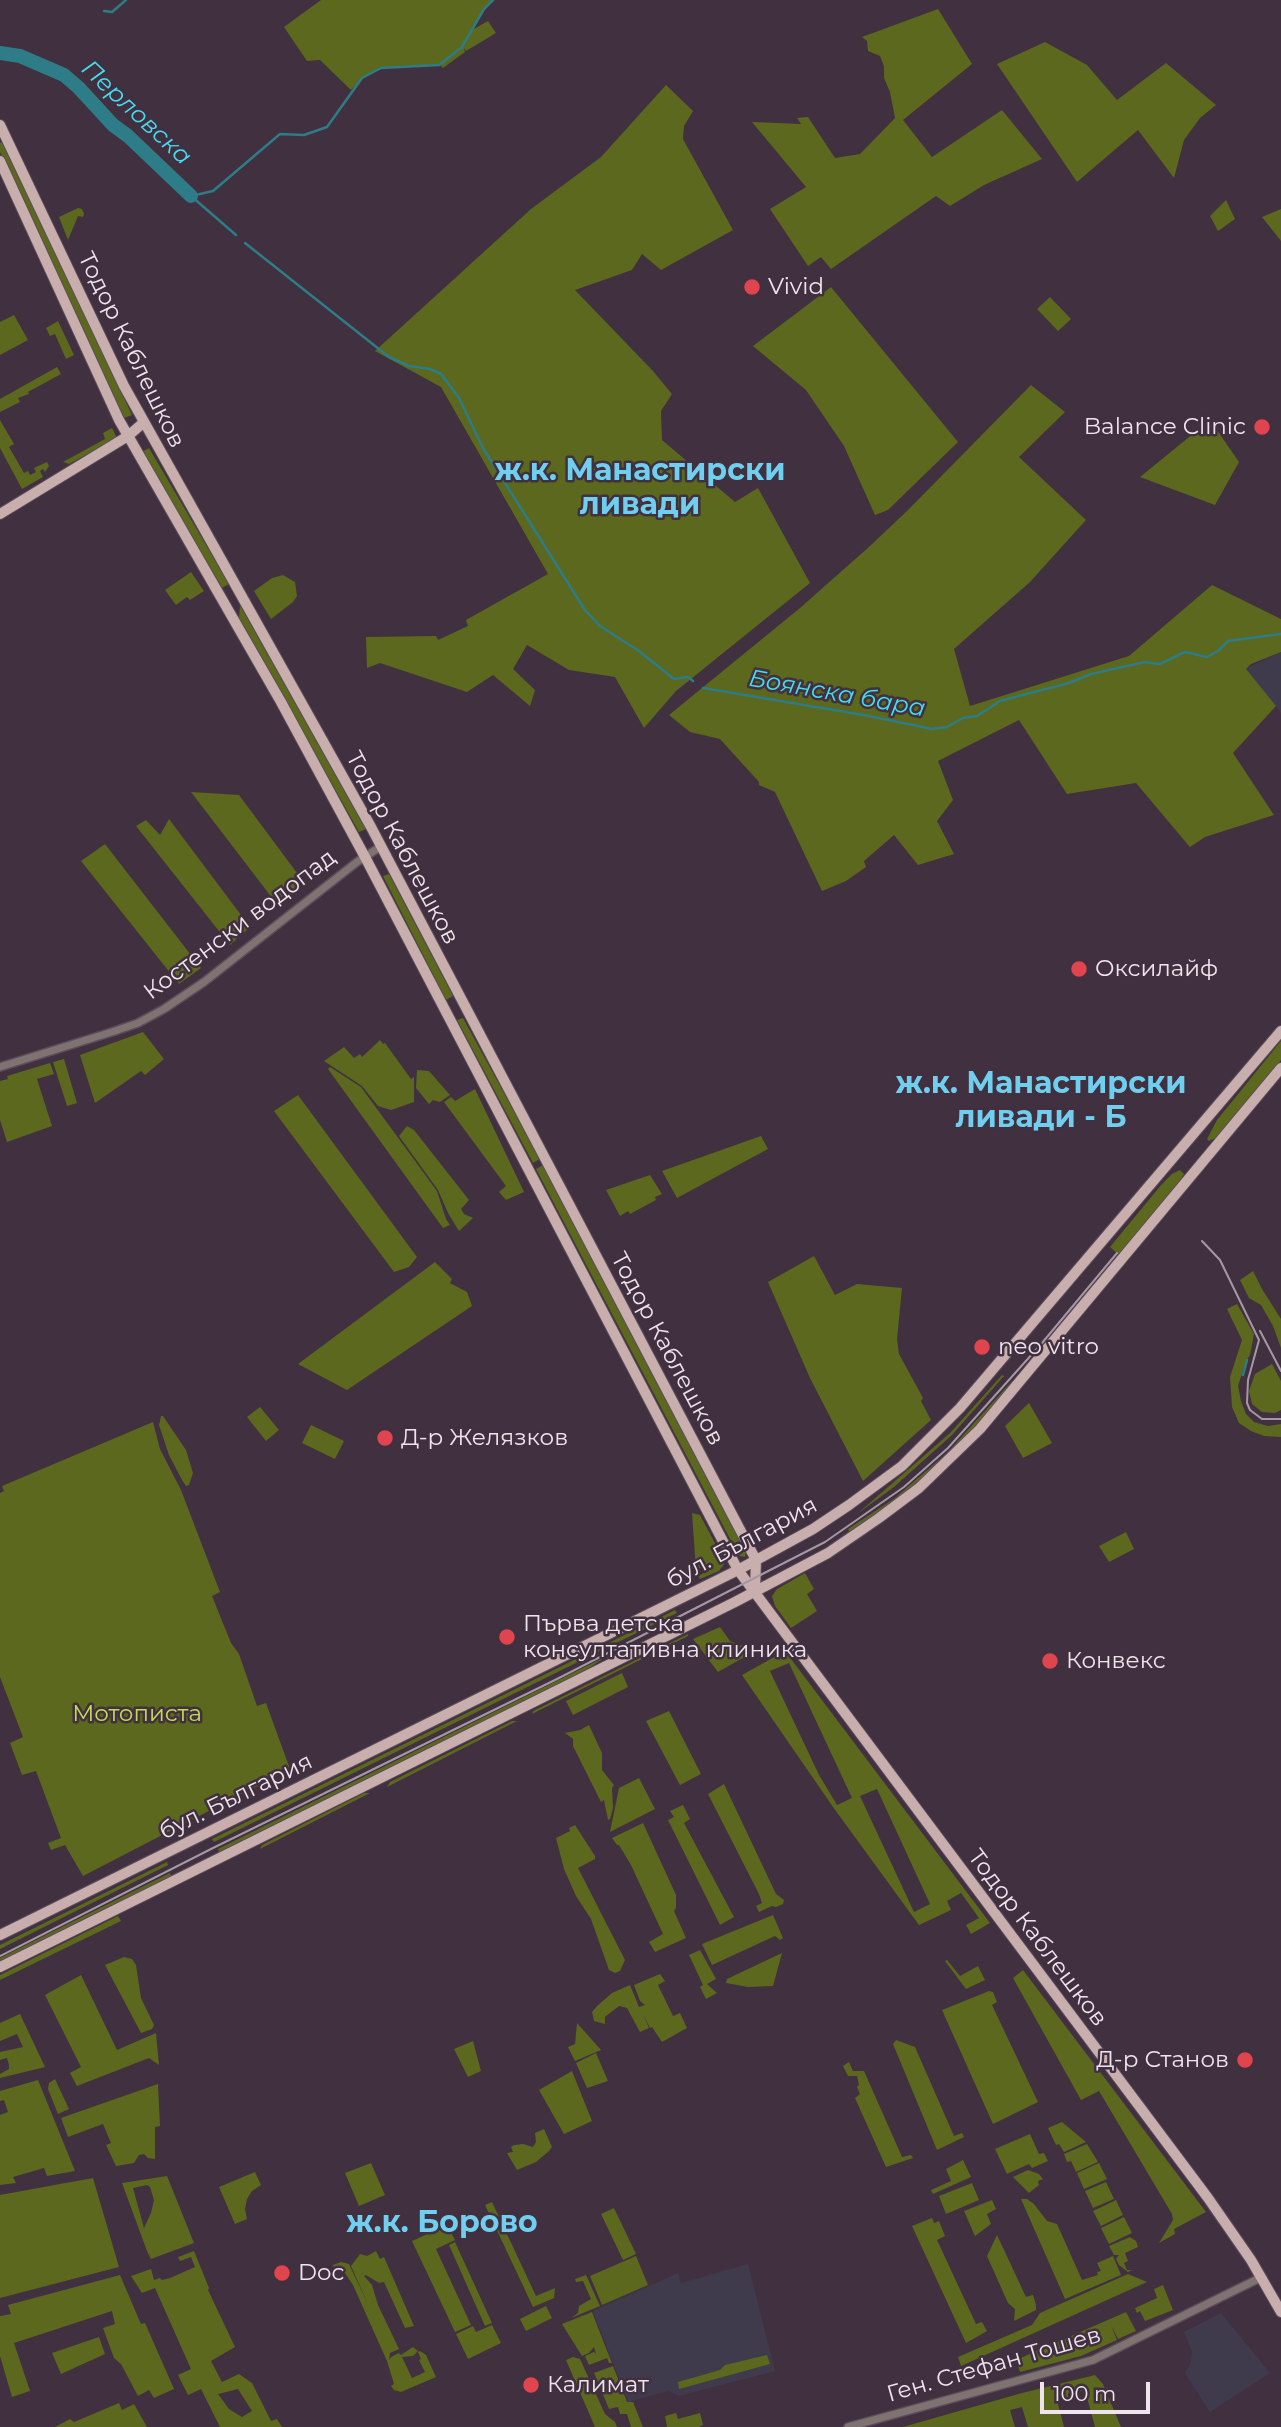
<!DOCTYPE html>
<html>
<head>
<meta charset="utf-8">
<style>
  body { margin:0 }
  #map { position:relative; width:1281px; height:2427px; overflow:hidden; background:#41303f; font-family:Montserrat,sans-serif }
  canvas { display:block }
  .scale { position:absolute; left:1040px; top:2382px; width:110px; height:32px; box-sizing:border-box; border:4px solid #efe4ee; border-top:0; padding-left:9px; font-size:21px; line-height:24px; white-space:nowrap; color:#efe4ee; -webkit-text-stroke:5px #41303f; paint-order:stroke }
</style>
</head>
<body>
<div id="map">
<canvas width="1281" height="2427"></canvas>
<div class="scale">100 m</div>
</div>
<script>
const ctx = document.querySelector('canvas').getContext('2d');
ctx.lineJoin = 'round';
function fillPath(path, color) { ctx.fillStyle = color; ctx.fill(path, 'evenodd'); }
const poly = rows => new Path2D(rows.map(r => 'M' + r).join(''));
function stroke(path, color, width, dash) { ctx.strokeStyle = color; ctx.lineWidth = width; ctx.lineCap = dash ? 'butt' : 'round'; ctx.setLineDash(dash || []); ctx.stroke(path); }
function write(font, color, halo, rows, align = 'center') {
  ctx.font = font + ' Montserrat,sans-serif'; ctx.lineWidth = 5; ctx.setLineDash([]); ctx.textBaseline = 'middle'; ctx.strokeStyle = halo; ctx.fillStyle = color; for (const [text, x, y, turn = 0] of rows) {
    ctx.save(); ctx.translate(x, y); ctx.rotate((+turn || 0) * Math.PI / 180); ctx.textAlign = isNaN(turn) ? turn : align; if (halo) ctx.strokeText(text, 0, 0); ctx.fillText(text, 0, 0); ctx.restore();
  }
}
fillPath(poly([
  [1281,652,1281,713,1245,669],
  [748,2264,775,2371,679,2396,668,2391,628,2402,593,2311,678,2273,681,2283],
  [1221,2313,1270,2373,1210,2412,1185,2373,1191,2362,1192,2351,1184,2332]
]), '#403b4c');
fillPath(poly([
  [321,0,493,0,483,9,472,30,488,21,496,33,466,51,464,48,465,52,443,68,440,65,381,68,362,78,351,90,320,60,307,61,284,27],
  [938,9,972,64,903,120,932,157,1002,110,1042,159,984,185,950,206,936,196,831,269,821,257,808,266,770,209,806,187,752,122,801,124,797,118,808,117,835,158,860,154,895,118,890,92,884,78,884,66,880,56,868,51,867,41,862,37],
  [1045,42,1087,65,1117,100,1166,63,1216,105,1200,118,1184,140,1174,178,1138,130,1077,182,997,64],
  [666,85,693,111,684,126,683,139,733,230,661,270,642,254,632,270,575,290,653,371,672,394,661,411,662,440,735,502,758,488,810,583,676,691,644,728,615,677,569,670,527,645,513,669,535,690,530,706,493,675,467,692,380,663,367,668,366,637,436,636,438,640,468,626,466,620,548,574,441,387,375,351,531,209,601,157],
  [3,141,132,415,124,418,0,152,0,143],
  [1226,200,1235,219,1218,231,1210,216],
  [78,208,82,209,84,214,83,217,78,216,68,240,59,217],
  [1281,209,1281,241,1262,217],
  [831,287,958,442,888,510,875,515,844,446,806,390,753,346],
  [1050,297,1071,319,1058,331,1037,309],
  [14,315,28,340,0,355,0,322],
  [58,321,74,355,66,359,55,334,50,336,46,328],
  [57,367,61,374,28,392,29,394,18,398,20,402,0,412,0,399],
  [1031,385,1065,412,1019,457,1086,520,1030,582,954,649,970,706,1129,656,1212,585,1281,619,1281,652,1251,664,1246,669,1276,706,1233,753,1274,815,1205,837,1190,847,1200,859,1281,831,1200,859,1136,783,1067,794,1019,720,938,761,953,800,937,821,954,854,918,865,894,835,864,861,866,867,846,881,822,891,775,792,759,785,759,782,720,739,690,732,669,715,800,608,870,546,907,511],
  [0,420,14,444,9,447,24,473,28,471,30,475,36,472,34,468,47,462,49,466,45,472,43,469,40,471,43,477,22,489,0,448],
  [1210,420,1239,462,1215,505,1140,477],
  [112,428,117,438,69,464,63,462,105,439,103,433],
  [149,448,229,584,222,588,142,452],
  [191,572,204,591,190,600,187,597,176,605,165,590],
  [283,575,295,582,297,596,293,602,271,619,254,591,272,578],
  [240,605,366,829,359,832,244,626,239,618],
  [191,792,239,795,303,881,276,903],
  [169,819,250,927,230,945,136,826,146,820,160,835],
  [105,844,201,968,179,984,81,861],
  [389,874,453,996,446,1000,383,876],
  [463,1018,540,1159,533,1163,457,1020],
  [143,1032,164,1059,145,1075,141,1071,95,1103,80,1055],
  [380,1040,383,1044,385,1043,411,1079,414,1077,414,1102,391,1110,378,1106,362,1086,324,1061,344,1047,354,1058,360,1054,362,1057],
  [1281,1041,1281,1060,1220,1136,1209,1141,1207,1139,1217,1120],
  [64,1059,77,1103,67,1106,53,1062],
  [50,1063,54,1074,37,1079,52,1126,7,1142,0,1120,0,1081,8,1079,7,1076],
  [330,1067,361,1087,437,1191,446,1219,450,1225,443,1228,328,1069],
  [417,1070,429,1071,450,1095,440,1102,433,1100,429,1104,416,1088],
  [475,1089,524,1192,506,1200,499,1192,506,1186,444,1102,451,1097,455,1101],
  [298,1095,417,1257,409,1267,394,1272,274,1111],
  [407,1126,414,1130,469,1200,461,1209,464,1214,473,1218,459,1231,448,1213,438,1190,399,1136],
  [761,1136,768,1149,677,1198,662,1171],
  [543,1165,746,1552,745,1557,739,1556,536,1169],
  [1180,1170,1184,1174,1181,1179,1120,1256,1110,1247,1162,1184,1172,1174],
  [650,1175,662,1194,655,1197,656,1200,630,1214,628,1211,620,1216,606,1190],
  [814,1256,835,1295,857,1284,902,1288,897,1339,899,1354,923,1398,921,1401,931,1420,863,1481,810,1378,768,1282],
  [435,1262,452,1279,450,1283,467,1292,472,1306,347,1390,298,1364],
  [1253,1271,1262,1289,1281,1319,1281,1348,1273,1326,1261,1305,1249,1298,1240,1280],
  [1237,1304,1254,1334,1250,1355,1246,1361,1238,1386,1241,1401,1246,1414,1254,1422,1268,1426,1281,1424,1281,1437,1264,1436,1251,1431,1239,1423,1232,1407,1230,1377,1242,1340,1227,1309],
  [1272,1364,1281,1381,1281,1410,1275,1413,1262,1412,1252,1404,1249,1391,1255,1374],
  [1002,1375,1004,1376,952,1435,894,1487,857,1514,950,1433],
  [1012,1381,1014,1383,977,1426,923,1478,897,1500,850,1533,848,1529,895,1498,947,1453],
  [1029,1403,1052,1443,1023,1458,1005,1426],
  [260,1407,279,1430,266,1441,247,1417],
  [161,1416,163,1416,186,1450,193,1473,189,1485,186,1486,182,1480,169,1455,159,1425],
  [153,1422,160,1449,181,1490,220,1592,212,1596,231,1643,239,1654,257,1706,266,1703,290,1769,83,1876,65,1845,51,1850,48,1843,61,1838,36,1771,22,1775,10,1743,23,1737,0,1677,0,1493,4,1491,2,1486],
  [311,1425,344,1441,335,1459,302,1443],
  [692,1513,700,1515,724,1560,724,1564,719,1571,700,1579,698,1576,713,1568,710,1563,696,1570],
  [1126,1532,1134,1549,1109,1562,1099,1546],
  [805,1573,814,1589,807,1594,817,1611,791,1628,775,1606,772,1596,777,1589],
  [675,1610,677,1613,214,1842,212,1839],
  [720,1627,730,1641,755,1651,718,1672,693,1639],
  [688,1634,688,1636,532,1714,533,1711],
  [785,1651,990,1923,971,1934,966,1925,979,1918,961,1893,947,1901,951,1910,919,1925,833,1807,742,1675],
  [789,1663,852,1798,837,1805,819,1775,770,1671],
  [877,1789,930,1904,914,1912,860,1796],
  [607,1656,583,1672,219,1852,218,1849],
  [622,1673,628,1687,573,1715,566,1701],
  [669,1711,701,1774,680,1785,646,1721],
  [512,1721,517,1721,387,1787,390,1782],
  [589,1725,602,1753,602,1770,614,1785,612,1788,613,1808,610,1819,608,1820,604,1800,601,1802,573,1746,573,1739,565,1733,580,1730],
  [639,1778,655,1809,610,1832,619,1788],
  [724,1784,776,1894,784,1900,783,1904,776,1907,772,1906,759,1912,756,1906,762,1903,759,1894,708,1794],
  [364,1793,370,1793,260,1849,262,1845],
  [683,1805,690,1819,684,1823,734,1917,720,1925,668,1820,674,1817,670,1811],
  [643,1823,676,1895,676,1908,674,1911,686,1938,655,1952,649,1942,663,1934,631,1865,619,1845,617,1845,612,1838],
  [575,1825,595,1856,595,1859,578,1868,625,1960,620,1971,615,1973,609,1970,591,1919,576,1896,564,1869,556,1838,570,1831,569,1828],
  [167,1862,168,1865,0,1949,0,1945],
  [170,1873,171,1876,0,1962,0,1958],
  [773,1915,783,1938,780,1940,775,1936,712,1965,702,1944],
  [118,1916,121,1921,0,1980,0,1975],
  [700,1950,716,1979,707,1984,717,1993,706,1999,700,1987,703,1985,689,1955],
  [782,1953,773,1986,748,1987,726,1983,727,1979],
  [124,1957,132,1959,136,1965,141,1998,154,2025,152,2029,141,2033,105,1965],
  [947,1960,960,1976,978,1966,985,1980,966,1989,945,1961],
  [1023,1970,1206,2212,1174,2229,1175,2234,1159,2243,1173,2220,1172,2214,1099,2091,1081,2100,1013,1978],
  [660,1974,665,1981,658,1985,673,2016,680,2013,687,2028,662,2042,652,2027,650,2028,643,2014,649,2028,640,2032,627,2008,619,2006,605,2017,605,2024,594,2021,592,2012,597,2006,612,1993,630,1985,639,2007,645,2005,640,2001,634,1985],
  [81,1975,117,2050,156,2033,159,2065,149,2058,77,2086,70,2073,81,2067,45,1995],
  [989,1991,993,1992,997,2002,992,2005,1038,2102,993,2124,942,2010],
  [20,2014,45,2067,0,2078,0,2074,9,2069,9,2065,7,2058,0,2060,0,2052,23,2047,17,2034,0,2041,0,2023],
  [577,2023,601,2050,575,2061,568,2047,575,2044],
  [896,2040,915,2047,954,2136,962,2133,964,2137,937,2150,893,2044],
  [473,2041,481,2071,468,2077,454,2049],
  [596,2053,608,2081,587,2088,576,2063],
  [849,2062,853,2071,864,2071,902,2157,911,2155,913,2158,886,2167,855,2098,860,2094,857,2087,859,2085,857,2076,848,2076,843,2066],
  [572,2071,592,2121,564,2134,539,2090],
  [55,2079,69,2109,58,2114,48,2089,49,2083],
  [38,2080,75,2171,47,2176,44,2168,13,2177,16,2183,0,2185,0,2115,8,2112,4,2100,0,2101,0,2091],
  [158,2084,160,2126,155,2127,155,2159,148,2158,144,2154,139,2155,134,2163,116,2166,106,2145,111,2143,103,2124,68,2137,61,2118],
  [1062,2122,1086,2142,1064,2152,1059,2144,1056,2145,1048,2128],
  [544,2129,552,2147,549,2151,536,2162,517,2170,507,2153,513,2152,511,2147,514,2145,523,2144,533,2147,536,2142,535,2133],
  [1030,2134,1039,2154,1044,2153,1048,2161,1032,2168,1029,2164,1007,2174,995,2149],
  [1087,2144,1098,2162,1076,2172,1071,2161,1067,2162,1064,2154],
  [963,2160,971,2177,933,2194,931,2190,951,2181,946,2169],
  [371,2163,385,2195,359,2206,345,2173],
  [1099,2163,1107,2179,1084,2189,1077,2173],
  [1028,2170,1039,2174,1043,2179,1038,2181,1039,2185,1029,2193,1013,2177],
  [255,2172,261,2185,252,2191,247,2199,245,2209,247,2219,235,2224,219,2187],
  [167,2176,194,2243,151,2259,147,2251,122,2183],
  [147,2185,150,2187,154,2200,151,2213,144,2228,133,2188],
  [93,2178,119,2267,0,2298,0,2195],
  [1106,2182,1114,2199,1093,2208,1085,2191],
  [972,2183,979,2200,946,2214,939,2196],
  [1021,2199,1027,2199,1034,2204,1047,2221,1057,2224,1082,2280,1098,2275,1097,2272,1101,2271,1097,2263,1113,2256,1121,2275,1065,2299],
  [992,2200,996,2209,987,2214,991,2224,975,2236,964,2211],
  [1116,2200,1123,2215,1101,2226,1093,2211],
  [492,2202,536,2296,555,2288,554,2298,533,2307,485,2205],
  [614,2208,636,2254,623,2260,601,2214],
  [1124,2217,1132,2233,1109,2244,1101,2228],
  [932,2218,934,2223,939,2221,945,2236,937,2240,976,2324,982,2322,987,2331,966,2343,912,2226],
  [447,2225,455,2240,436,2249,471,2325,455,2332,412,2241],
  [997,2235,1026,2297,1033,2295,1036,2305,1036,2310,1014,2321,1015,2309,1008,2303,987,2256],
  [1130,2237,1136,2241,1138,2247,1125,2253,1128,2261,1124,2263,1127,2270,1132,2270,1128,2272,1119,2265,1116,2259,1119,2255,1114,2255,1109,2246],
  [455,2242,492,2323,485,2326,449,2245],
  [194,2251,209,2288,208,2290,235,2347,211,2361,222,2382,239,2374,252,2383,271,2421,277,2419,282,2427,220,2427,201,2389,188,2395,178,2375,191,2369,155,2288,142,2293,131,2276,151,2269,154,2280,160,2278,162,2280,170,2278,195,2267,191,2257,180,2261,178,2257],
  [238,2389,252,2411,242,2417,229,2409,218,2394],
  [376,2251,380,2259,384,2257,414,2326,405,2328,384,2282,379,2283,366,2275,364,2276,372,2285,378,2305,399,2349,390,2353,389,2360,391,2357,399,2353,401,2355,413,2347,418,2351,413,2356,402,2357,412,2378,425,2372,419,2360,421,2359,418,2352,420,2351,426,2355,436,2377,401,2392,394,2390,391,2386,394,2384,387,2361,353,2285,345,2273,334,2269,333,2265,341,2262,349,2264,368,2304,351,2266,360,2254,367,2256],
  [636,2256,648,2285,602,2305,590,2276],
  [1128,2274,1147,2282,961,2366,958,2357,1032,2325,1040,2313],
  [120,2275,141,2324,145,2323,174,2389,154,2398,149,2390,138,2396,121,2364,114,2358,103,2328,115,2324,112,2311,14,2343,30,2391,12,2397,0,2356,0,2316,11,2314,8,2305],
  [586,2275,600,2306,571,2318,578,2313,579,2306,591,2299,583,2281,576,2282,575,2279],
  [1163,2285,1173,2310,1145,2321,1140,2311,1137,2313,1135,2308,1157,2298,1154,2289],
  [546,2306,552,2318,526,2331,520,2319],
  [592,2312,602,2338,612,2363,609,2363,607,2358,589,2365,585,2356,594,2352,596,2354,594,2347,589,2353,582,2356,562,2324],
  [1126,2312,1136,2331,1118,2339,1111,2325,1117,2340,1081,2356,1020,2372,1016,2360],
  [492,2325,501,2343,468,2359,456,2334,473,2326,476,2332],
  [99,2337,105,2354,61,2374,52,2353],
  [767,2355,770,2364,679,2389,678,2382,720,2370,725,2365],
  [573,2357,580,2359,605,2414,615,2422,617,2427,595,2427,566,2360],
  [613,2366,627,2402,633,2402,643,2427,631,2427,627,2414,620,2414,618,2407,609,2409,594,2373],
  [1095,2375,1103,2384,1121,2427,1095,2427,1085,2390,1068,2393,1068,2397,1057,2400,1064,2427,1028,2427,1022,2407,1010,2410,1015,2427,903,2427,1022,2393],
  [119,2403,122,2410,134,2404,147,2427,55,2427,70,2419,74,2422],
  [676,2413,678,2419,700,2413,703,2425,699,2427,667,2427,665,2416]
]), '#5b681d');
stroke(poly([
  [104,11,112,12,126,0],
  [191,196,213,191,280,134,304,135,327,127,362,78,381,68,439,65,462,47,484,9,493,0],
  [191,196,236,235],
  [245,243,389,357,409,366,430,369,441,374,459,398,483,448,585,610,600,626,639,651,674,679,688,677,693,681],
  [703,688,869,716,932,729,947,727,963,718,977,716,1000,701,1069,683,1091,674,1145,662,1160,664,1185,652,1207,657,1218,651,1228,641,1281,634],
  [1243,1375,1247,1360]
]), '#2e7c87', 2.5);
stroke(poly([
  [0,53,20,56,64,75,79,88,113,125,128,136,191,196]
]), '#2e7c87', 14);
const minor = poly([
  [0,1067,115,1031,138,1023,164,1009,204,982,357,862,380,847],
  [848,2427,1093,2360,1262,2277]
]);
const major = poly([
  [0,125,124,386,371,827,756,1560,755,1591],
  [0,161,119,420,281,702,365,857,738,1570,1208,2198,1251,2260,1281,2312],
  [0,514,128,436,143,423],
  [0,1935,738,1570,813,1529,849,1505,902,1466,960,1408,1281,1031],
  [0,1967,735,1602,828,1553,879,1518,919,1488,980,1429,1281,1068]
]);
stroke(minor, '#5d4d5b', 10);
stroke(major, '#5d4d5b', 12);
stroke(minor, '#7f7372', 7);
stroke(major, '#c8aead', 10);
stroke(poly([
  [1202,1241,1220,1260,1259,1340,1248,1380,1247,1403,1250,1410,1262,1419,1281,1419],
  [1260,1331,1281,1371],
  [0,1956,213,1848,557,1679,825,1542,904,1487,948,1448,1042,1343,1117,1253]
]), '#a598a4', 2);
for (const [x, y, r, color] of [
  [752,287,9,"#e0444e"],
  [1262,427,9,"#e0444e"],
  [1079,969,9,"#e0444e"],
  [982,1347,9,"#e0444e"],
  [385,1438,9,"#e0444e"],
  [507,1637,9,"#e0444e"],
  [1050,1661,9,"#e0444e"],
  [1245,2060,9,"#e0444e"],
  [282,2273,9,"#e0444e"],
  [531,2385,9,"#e0444e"]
]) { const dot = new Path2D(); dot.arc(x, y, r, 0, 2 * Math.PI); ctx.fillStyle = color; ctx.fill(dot); stroke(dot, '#41303f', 2.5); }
write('23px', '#efe4ee', '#41303f', [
  ["Vivid",768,287],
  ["Balance Clinic",1246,427,"right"],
  ["Оксилайф",1095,969],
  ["neo vitro",998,1347],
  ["Д-р Желязков",401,1438],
  ["Първа детска",523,1624],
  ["консултативна клиника",523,1650],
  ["Конвекс",1066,1661],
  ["Д-р Станов",1229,2060,"right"],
  ["Doc",298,2273],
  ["Калимат",547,2385]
], 'left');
write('23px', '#efe4ee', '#41303f', [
  ["Тодор Каблешков",131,350,64],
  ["Тодор Каблешков",402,848,62],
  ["Костенски водопад",240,925,-37],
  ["Тодор Каблешков",667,1349,62],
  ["бул. България",742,1543,-28],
  ["бул. България",236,1797,-26],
  ["Тодор Каблешков",1037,1938,53],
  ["Ген. Стефан Тошев",994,2365,-16]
]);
write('23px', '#c3da56', '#41303f', [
  ["Мотописта",137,1714]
]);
write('italic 24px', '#44dcf1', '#41303f', [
  ["Перловска",136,113,43],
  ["Боянска бара",837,694,10]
]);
write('bold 30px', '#70ceee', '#41303f', [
  ["ж.к. Манастирски",640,471],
  ["ливади",640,505],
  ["ж.к. Манастирски",1041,1084],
  ["ливади - Б",1041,1118],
  ["ж.к. Борово",442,2223]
]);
</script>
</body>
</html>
